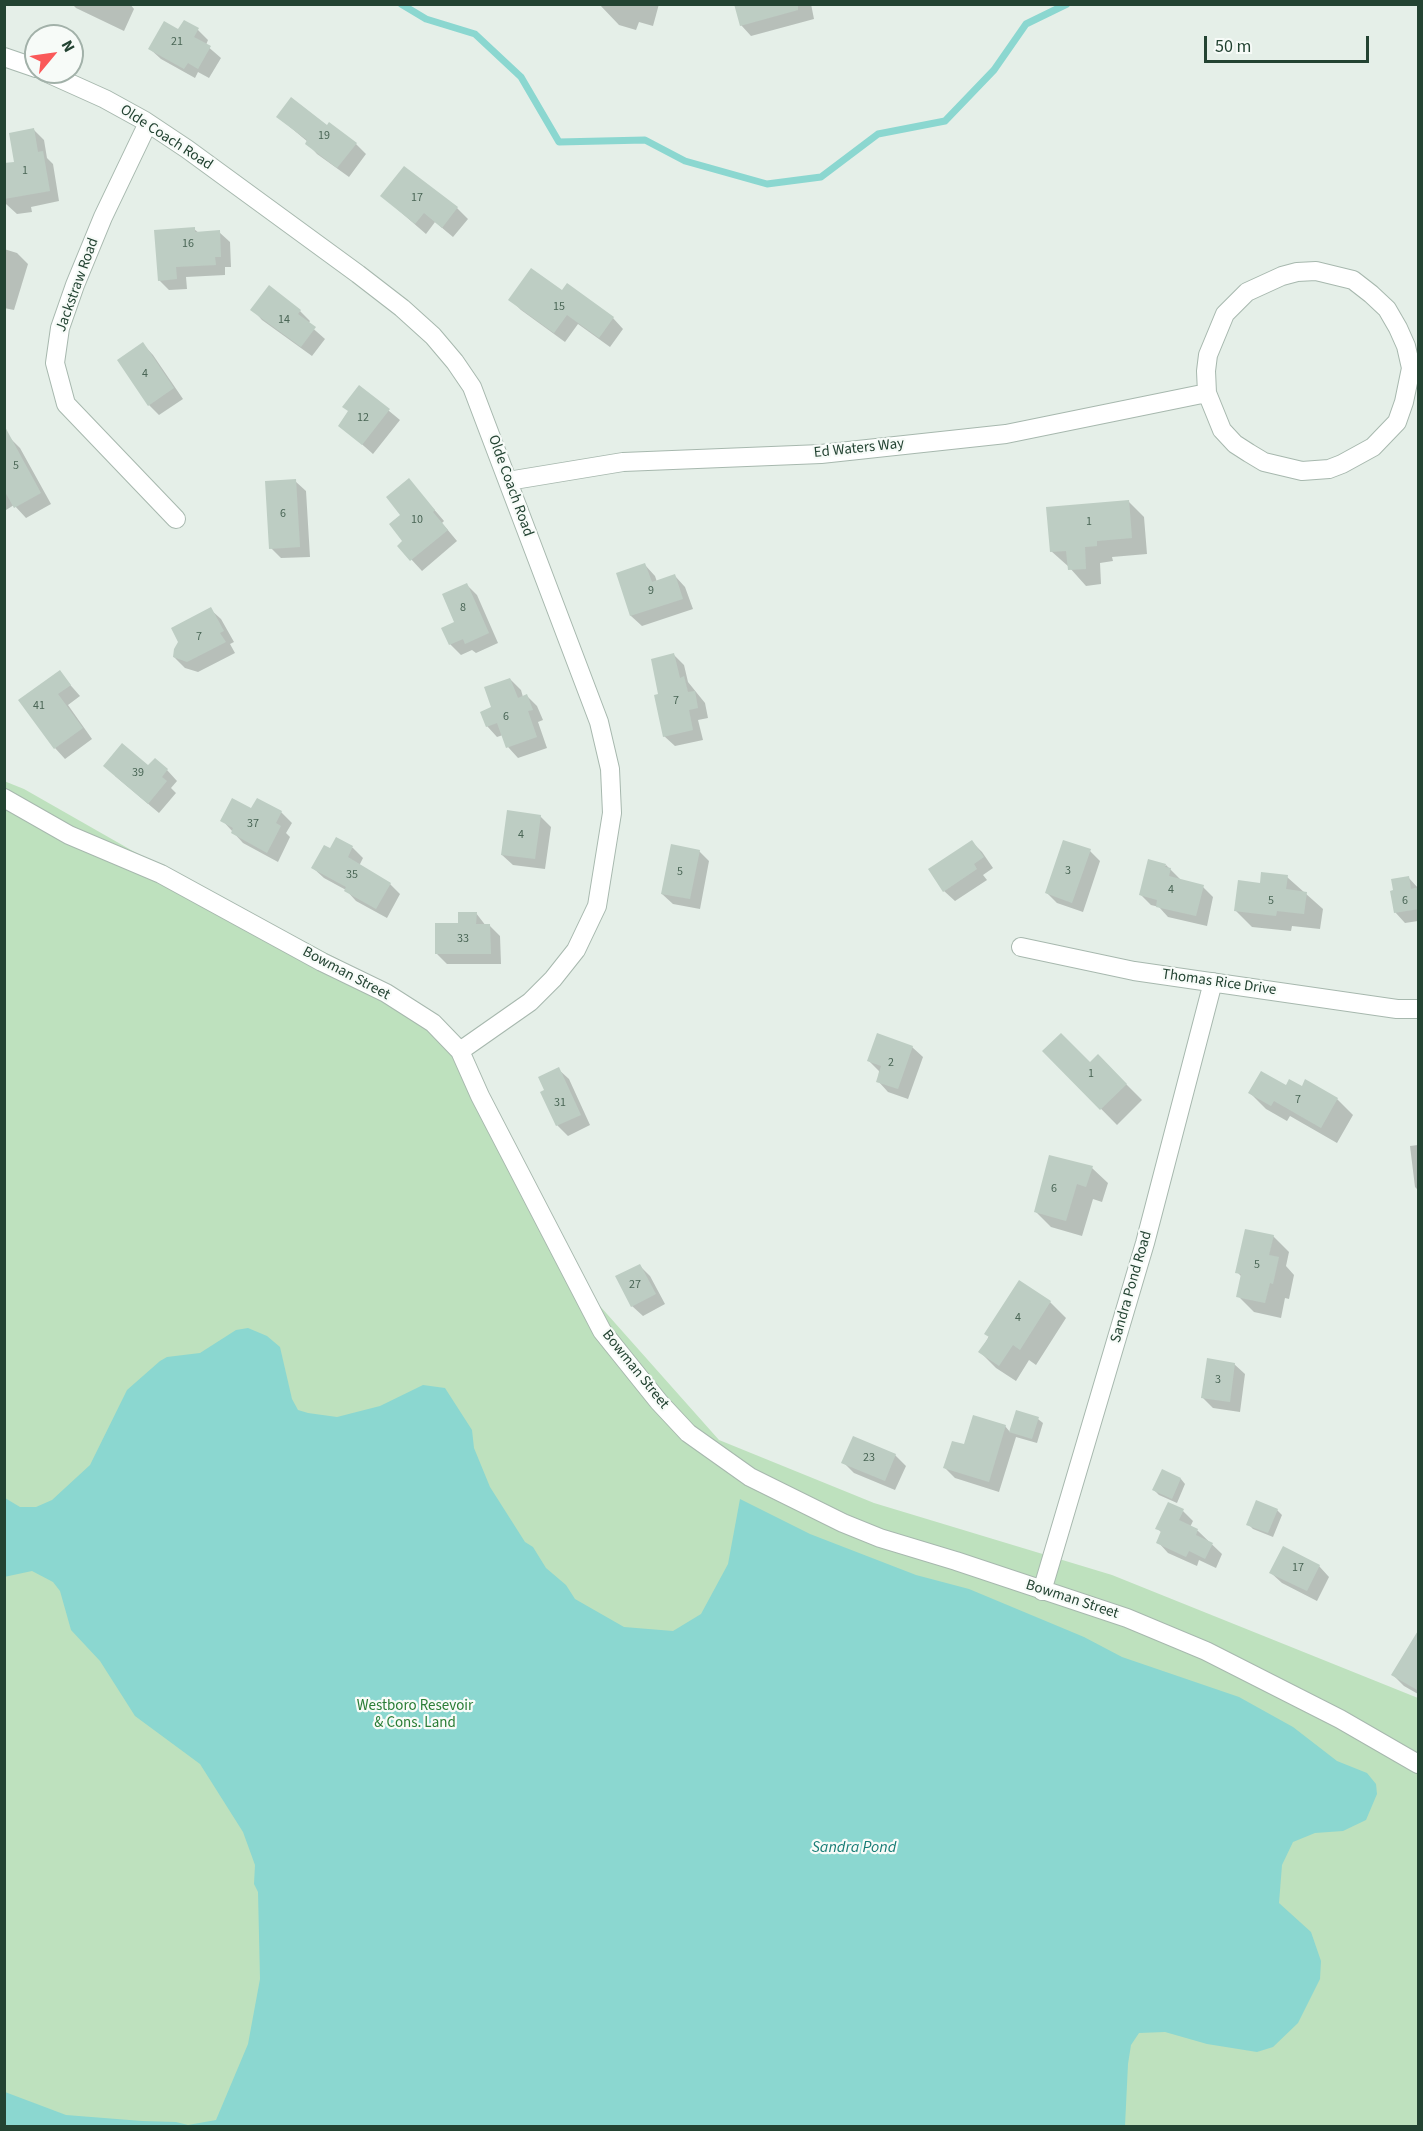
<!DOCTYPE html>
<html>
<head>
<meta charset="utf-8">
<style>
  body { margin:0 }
  #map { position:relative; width:1423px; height:2131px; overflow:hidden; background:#e5efe8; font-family:"Source Sans 3",sans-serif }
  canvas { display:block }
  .frame { position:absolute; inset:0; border:6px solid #234332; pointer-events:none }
  .north { position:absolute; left:24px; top:24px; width:60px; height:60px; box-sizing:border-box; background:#f7fbf8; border:2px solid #a2b1a9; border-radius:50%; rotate:61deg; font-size:16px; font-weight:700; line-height:24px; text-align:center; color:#234332 }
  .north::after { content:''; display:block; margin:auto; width:21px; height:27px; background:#fa5959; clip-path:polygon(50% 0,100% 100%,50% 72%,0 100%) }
  .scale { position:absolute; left:1204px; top:36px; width:165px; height:27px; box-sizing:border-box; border:3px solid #234332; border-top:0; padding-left:8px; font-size:18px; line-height:21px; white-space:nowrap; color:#234332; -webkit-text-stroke:4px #f7fbf8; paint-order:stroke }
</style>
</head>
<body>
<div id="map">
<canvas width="1423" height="2131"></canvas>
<div class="frame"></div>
<div class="north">N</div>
<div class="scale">50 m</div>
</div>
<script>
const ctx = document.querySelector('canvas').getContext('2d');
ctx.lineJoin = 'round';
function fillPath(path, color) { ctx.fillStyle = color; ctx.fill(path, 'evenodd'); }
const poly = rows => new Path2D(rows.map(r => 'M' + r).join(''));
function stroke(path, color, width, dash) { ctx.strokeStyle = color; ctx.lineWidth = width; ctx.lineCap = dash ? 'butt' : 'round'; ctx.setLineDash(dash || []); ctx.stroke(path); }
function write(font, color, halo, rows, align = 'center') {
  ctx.font = font + ' "Source Sans 3",sans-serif'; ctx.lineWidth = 4.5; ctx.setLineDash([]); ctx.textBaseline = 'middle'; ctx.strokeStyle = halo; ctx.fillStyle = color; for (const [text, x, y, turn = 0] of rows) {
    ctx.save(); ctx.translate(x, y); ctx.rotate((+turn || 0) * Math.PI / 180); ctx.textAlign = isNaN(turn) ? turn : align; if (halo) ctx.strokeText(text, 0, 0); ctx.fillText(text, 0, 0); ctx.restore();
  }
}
fillPath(poly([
  [4,781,24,789,131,850,389,986,438,1025,551,1251,719,1440,874,1503,1112,1575,1418,1698,1418,2126,5,2126]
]), '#bee1be');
fillPath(poly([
  [248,1328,267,1336,280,1347,292,1399,298,1410,308,1413,337,1417,380,1406,423,1385,445,1388,472,1430,474,1448,490,1487,525,1542,533,1547,546,1568,566,1585,575,1599,624,1627,673,1631,701,1614,728,1564,740,1499,810,1534,916,1575,969,1589,1084,1637,1122,1657,1239,1697,1293,1727,1337,1761,1367,1773,1376,1784,1377,1794,1366,1820,1343,1831,1315,1833,1293,1842,1282,1865,1279,1903,1311,1932,1321,1961,1320,1979,1298,2023,1273,2047,1257,2052,1207,2044,1165,2032,1139,2033,1131,2045,1128,2064,1125,2126,5,2126,5,2092,66,2115,142,2121,176,2122,188,2125,216,2120,248,2044,260,1979,258,1892,254,1884,255,1865,243,1832,200,1764,135,1716,100,1661,71,1630,60,1591,53,1582,32,1571,4,1577,5,1498,20,1507,36,1507,52,1500,90,1465,127,1390,160,1361,167,1357,200,1353,236,1330]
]), '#8bd7d0');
fillPath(poly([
  [72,4,130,4,134,9,124,31,76,8],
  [599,4,659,4,653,26,639,22,636,30,619,25],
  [735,4,811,4,814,19,751,36,741,25],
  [198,30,208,40,206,45,221,58,209,78,198,72,195,78,161,59,150,49,179,31],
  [278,117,328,127,356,144,366,154,349,177,317,154,307,143,308,142],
  [34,130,44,140,47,158,53,164,59,201,31,207,32,212,17,214,6,204,4,195,16,163],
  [405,168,457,208,468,219,453,237,435,222,426,234,382,196],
  [194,229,199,233,219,232,230,242,231,267,225,267,225,275,186,277,187,289,169,290,159,280],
  [4,249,17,253,28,264,14,310,4,308],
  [568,285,613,318,623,329,610,347,578,324,565,342,521,310,510,299,562,292],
  [252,309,300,311,310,321,308,324,325,339,312,356,262,320],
  [143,344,153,355,183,399,159,415,149,405],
  [360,387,400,420,373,454,340,425,350,412],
  [10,438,20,448,51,504,26,518,14,505,6,510,4,508,4,441],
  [409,480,444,521,442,523,457,541,422,571,399,546,405,541,403,515],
  [295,481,306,491,310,557,281,558,271,548],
  [1128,501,1144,517,1147,554,1112,557,1113,561,1100,563,1101,584,1086,586,1069,567,1051,551],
  [645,565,655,576,657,582,675,576,685,587,693,609,642,626,631,616,618,574],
  [467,585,477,595,498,643,476,653,472,650,461,655,450,644],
  [210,609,221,619,234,642,230,644,235,653,198,672,185,668,174,657],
  [674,655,684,665,688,682,705,703,708,718,698,720,703,740,675,746,664,736,660,695],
  [59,672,80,696,68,705,92,739,65,759,55,748,20,701],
  [510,679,521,690,523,697,527,696,537,706,543,720,538,722,547,748,518,758,508,747,503,735,497,737,487,726,493,708],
  [148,768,167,770,177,781,171,788,176,793,159,813,115,776],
  [257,800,281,812,292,823,286,833,290,837,278,862,243,843,222,820,252,810],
  [540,816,551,827,545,869,513,865,502,855],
  [336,839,353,848,363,858,359,866,390,884,400,894,387,918,356,901,346,890,324,878,313,868,330,850],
  [972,842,982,852,993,868,983,875,987,880,955,901,944,891],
  [699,851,709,861,700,909,673,904,662,894],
  [1090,851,1100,861,1083,912,1057,903,1047,893],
  [1166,865,1181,880,1203,887,1213,897,1207,926,1168,917,1159,907,1151,905,1141,895],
  [1287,877,1323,909,1320,929,1292,926,1291,931,1252,927,1236,911,1261,885],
  [1408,877,1418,888,1418,921,1405,923,1395,912],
  [476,913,486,926,490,926,500,936,501,964,447,964,437,954,460,924],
  [912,1047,923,1057,908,1099,888,1092,878,1081,879,1071,869,1061],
  [1044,1051,1090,1064,1098,1056,1142,1100,1117,1125],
  [558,1069,569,1079,590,1125,568,1136,557,1125],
  [1286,1087,1302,1088,1337,1099,1353,1115,1337,1143,1290,1116,1287,1121,1266,1109,1250,1093],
  [1418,1145,1418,1190,1415,1187,1410,1146],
  [1092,1168,1108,1183,1102,1202,1093,1199,1082,1236,1051,1227,1035,1211],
  [1273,1236,1289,1252,1286,1266,1294,1275,1289,1299,1285,1298,1281,1318,1254,1312,1238,1296,1242,1277,1237,1272],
  [639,1265,650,1276,665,1304,643,1316,632,1306],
  [1019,1283,1050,1302,1066,1318,1036,1365,1029,1360,1016,1381,996,1368,980,1352],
  [1234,1364,1245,1374,1240,1412,1213,1408,1203,1398],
  [1038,1419,1043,1423,1037,1443,1016,1437,999,1492,955,1478,945,1468,965,1446,1005,1426,1010,1432],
  [895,1455,906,1466,895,1490,854,1473,843,1462],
  [1163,1471,1181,1479,1185,1484,1177,1503,1159,1495,1154,1490],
  [1277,1510,1282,1515,1273,1537,1253,1529,1248,1524],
  [1183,1511,1193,1521,1190,1527,1198,1531,1222,1554,1216,1568,1199,1560,1197,1566,1168,1553,1158,1542,1162,1533,1157,1528],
  [1319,1566,1329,1577,1317,1601,1282,1583,1271,1573],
  [1418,1632,1418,1694,1404,1686,1393,1675]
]), '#0003');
stroke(poly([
  [401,4,426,19,475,34,521,77,559,142,645,140,685,161,767,184,821,177,878,134,945,121,994,70,1026,24,1067,4]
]), '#8bd7d0', 7);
fillPath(poly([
  [734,4,798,4,798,10,740,26],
  [184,20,199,28,194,37,211,46,198,69,188,63,184,69,148,49,164,21,178,29],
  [291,97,327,125,329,122,357,143,337,168,305,144,307,140,276,117],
  [34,128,38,152,43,151,50,191,4,199,4,163,14,162,9,133],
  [404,166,458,207,442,228,424,213,415,224,380,196],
  [195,227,195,232,220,230,221,257,215,257,216,265,176,267,177,279,158,281,154,230],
  [531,268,562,290,567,283,614,317,599,338,567,315,554,333,508,300],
  [269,285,301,310,298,314,316,327,301,347,250,310],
  [143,342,174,388,148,406,117,360],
  [359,385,390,409,362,445,338,426,348,411,342,407],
  [4,425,41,493,14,508,4,490],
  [409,478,435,510,433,512,448,530,410,561,397,546,402,541,389,524,400,515,386,497],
  [296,479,300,547,269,549,265,481],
  [1129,500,1132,538,1097,541,1097,546,1085,547,1086,569,1068,570,1066,551,1050,552,1046,507],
  [645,563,652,582,675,574,683,599,630,616,616,573],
  [467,583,489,633,465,644,463,639,449,645,441,628,454,622,442,594],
  [211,607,224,631,220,633,226,642,187,662,173,657,174,649,178,642,171,628],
  [674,653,680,678,684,676,688,692,695,691,698,708,689,710,693,730,663,737,654,695,658,694,651,659],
  [60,670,71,685,58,694,83,728,54,749,18,700],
  [510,678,518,698,527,694,533,710,528,711,537,737,506,748,497,723,486,727,480,712,491,707,484,687],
  [122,743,148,765,155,758,168,769,162,777,167,781,148,804,103,766],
  [232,798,251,808,257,798,282,811,276,823,281,826,267,853,231,833,233,828,220,821],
  [507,810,541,815,535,859,501,855],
  [336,837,353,846,348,857,391,883,376,909,344,891,346,887,311,868,324,845,330,848],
  [972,840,984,857,974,864,977,869,943,892,928,869],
  [1063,840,1091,849,1072,903,1045,893],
  [671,844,700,850,690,899,661,894],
  [1148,859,1166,864,1165,867,1171,868,1169,876,1204,885,1196,916,1156,907,1157,900,1139,895],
  [1261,872,1288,875,1286,889,1307,892,1304,914,1277,911,1276,916,1234,911,1238,880,1260,883],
  [1409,876,1411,889,1419,887,1419,909,1394,913,1390,891,1393,890,1391,879],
  [458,912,477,912,476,924,490,924,491,954,435,954,435,923,458,923],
  [877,1033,913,1046,898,1089,876,1082,881,1066,867,1061],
  [1061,1033,1090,1062,1098,1054,1127,1084,1100,1110,1042,1051],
  [559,1067,581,1115,556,1126,540,1092,544,1090,538,1077],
  [1261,1071,1286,1085,1289,1079,1302,1086,1305,1079,1338,1098,1321,1128,1274,1101,1271,1106,1248,1093],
  [1049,1155,1093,1166,1086,1187,1077,1184,1066,1221,1034,1212],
  [1245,1229,1274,1235,1269,1255,1279,1257,1273,1284,1270,1283,1265,1303,1236,1297,1241,1274,1235,1273],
  [640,1264,656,1294,631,1307,615,1276],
  [1019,1280,1051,1301,1020,1350,1013,1345,999,1366,978,1352,989,1337,984,1334],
  [1207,1358,1235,1363,1230,1402,1201,1398],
  [1016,1410,1039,1417,1032,1439,1009,1432],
  [973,1415,1006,1425,989,1482,943,1468,952,1441,964,1444],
  [853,1436,896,1454,885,1481,841,1463],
  [1162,1469,1181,1478,1172,1499,1152,1490],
  [1256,1500,1278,1509,1268,1533,1246,1525],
  [1168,1502,1184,1509,1179,1520,1198,1529,1196,1535,1213,1543,1205,1559,1189,1551,1186,1557,1156,1543,1161,1531,1155,1529],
  [1283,1546,1320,1565,1307,1591,1269,1573],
  [1419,1629,1419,1691,1391,1675]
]), '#bdcdc3');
const street = poly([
  [4,57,36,68],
  [45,72,105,99,145,121,187,149,358,274,402,308,433,336,455,362,472,387,599,722,610,769,612,813,597,906,576,950,553,979,530,1002,460,1051],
  [148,123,103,217,75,285,60,328,55,363,66,404,176,519],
  [508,481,623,462,821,454,1006,434,1207,393,1222,430,1235,444,1249,453,1264,462,1302,471,1329,469,1342,464,1373,447,1397,422,1404,402,1411,368,1406,346,1398,328,1387,309,1371,294,1353,280,1316,271,1297,272,1282,276,1247,292,1225,314,1208,355,1206,371,1207,393],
  [4,798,69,835,161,874,322,962,386,993,433,1023,460,1051,480,1096,602,1331,659,1402,688,1433,750,1477,843,1523,880,1538,956,1561,1127,1618,1206,1651,1340,1719,1418,1764],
  [1021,947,1134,971,1397,1009,1418,1009],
  [1042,1591,1145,1243,1213,982]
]);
stroke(street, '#a7b8ae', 20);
stroke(street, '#fff', 18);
write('12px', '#4a6656', null, [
  ["21",177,42],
  ["19",324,136],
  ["1",25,171],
  ["17",417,198],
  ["16",188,244],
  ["15",559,307],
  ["14",284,320],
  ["4",145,374],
  ["12",363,418],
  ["5",16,466],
  ["6",283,514],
  ["10",417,520],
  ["1",1089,522],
  ["9",651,591],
  ["8",463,608],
  ["7",199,637],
  ["7",676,701],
  ["41",39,706],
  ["6",506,717],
  ["39",138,773],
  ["37",253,824],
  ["4",521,835],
  ["3",1068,871],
  ["5",680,872],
  ["35",352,875],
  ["4",1171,890],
  ["5",1271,901],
  ["6",1405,901],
  ["33",463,939],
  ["2",891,1063],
  ["1",1091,1074],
  ["7",1298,1100],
  ["31",560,1103],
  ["6",1054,1189],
  ["5",1257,1265],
  ["27",635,1285],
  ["4",1018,1318],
  ["3",1218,1380],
  ["23",869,1458],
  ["17",1298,1568]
]);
write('15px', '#234332', '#f7fbf8', [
  ["Olde Coach Road",166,138,33],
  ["Jackstraw Road",78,285,-70],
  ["Ed Waters Way",859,449,-6],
  ["Olde Coach Road",510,486,70],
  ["Bowman Street",346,974,28],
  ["Thomas Rice Drive",1219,983,8],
  ["Sandra Pond Road",1132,1287,-74],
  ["Bowman Street",635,1370,51],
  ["Bowman Street",1072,1600,18]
]);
write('15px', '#2a7d36', '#f7fbf8', [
  ["Westboro Resevoir",415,1707],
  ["& Cons. Land",415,1724]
]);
write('italic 16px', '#187d76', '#f7fbf8', [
  ["Sandra Pond",854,1848]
]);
</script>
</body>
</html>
